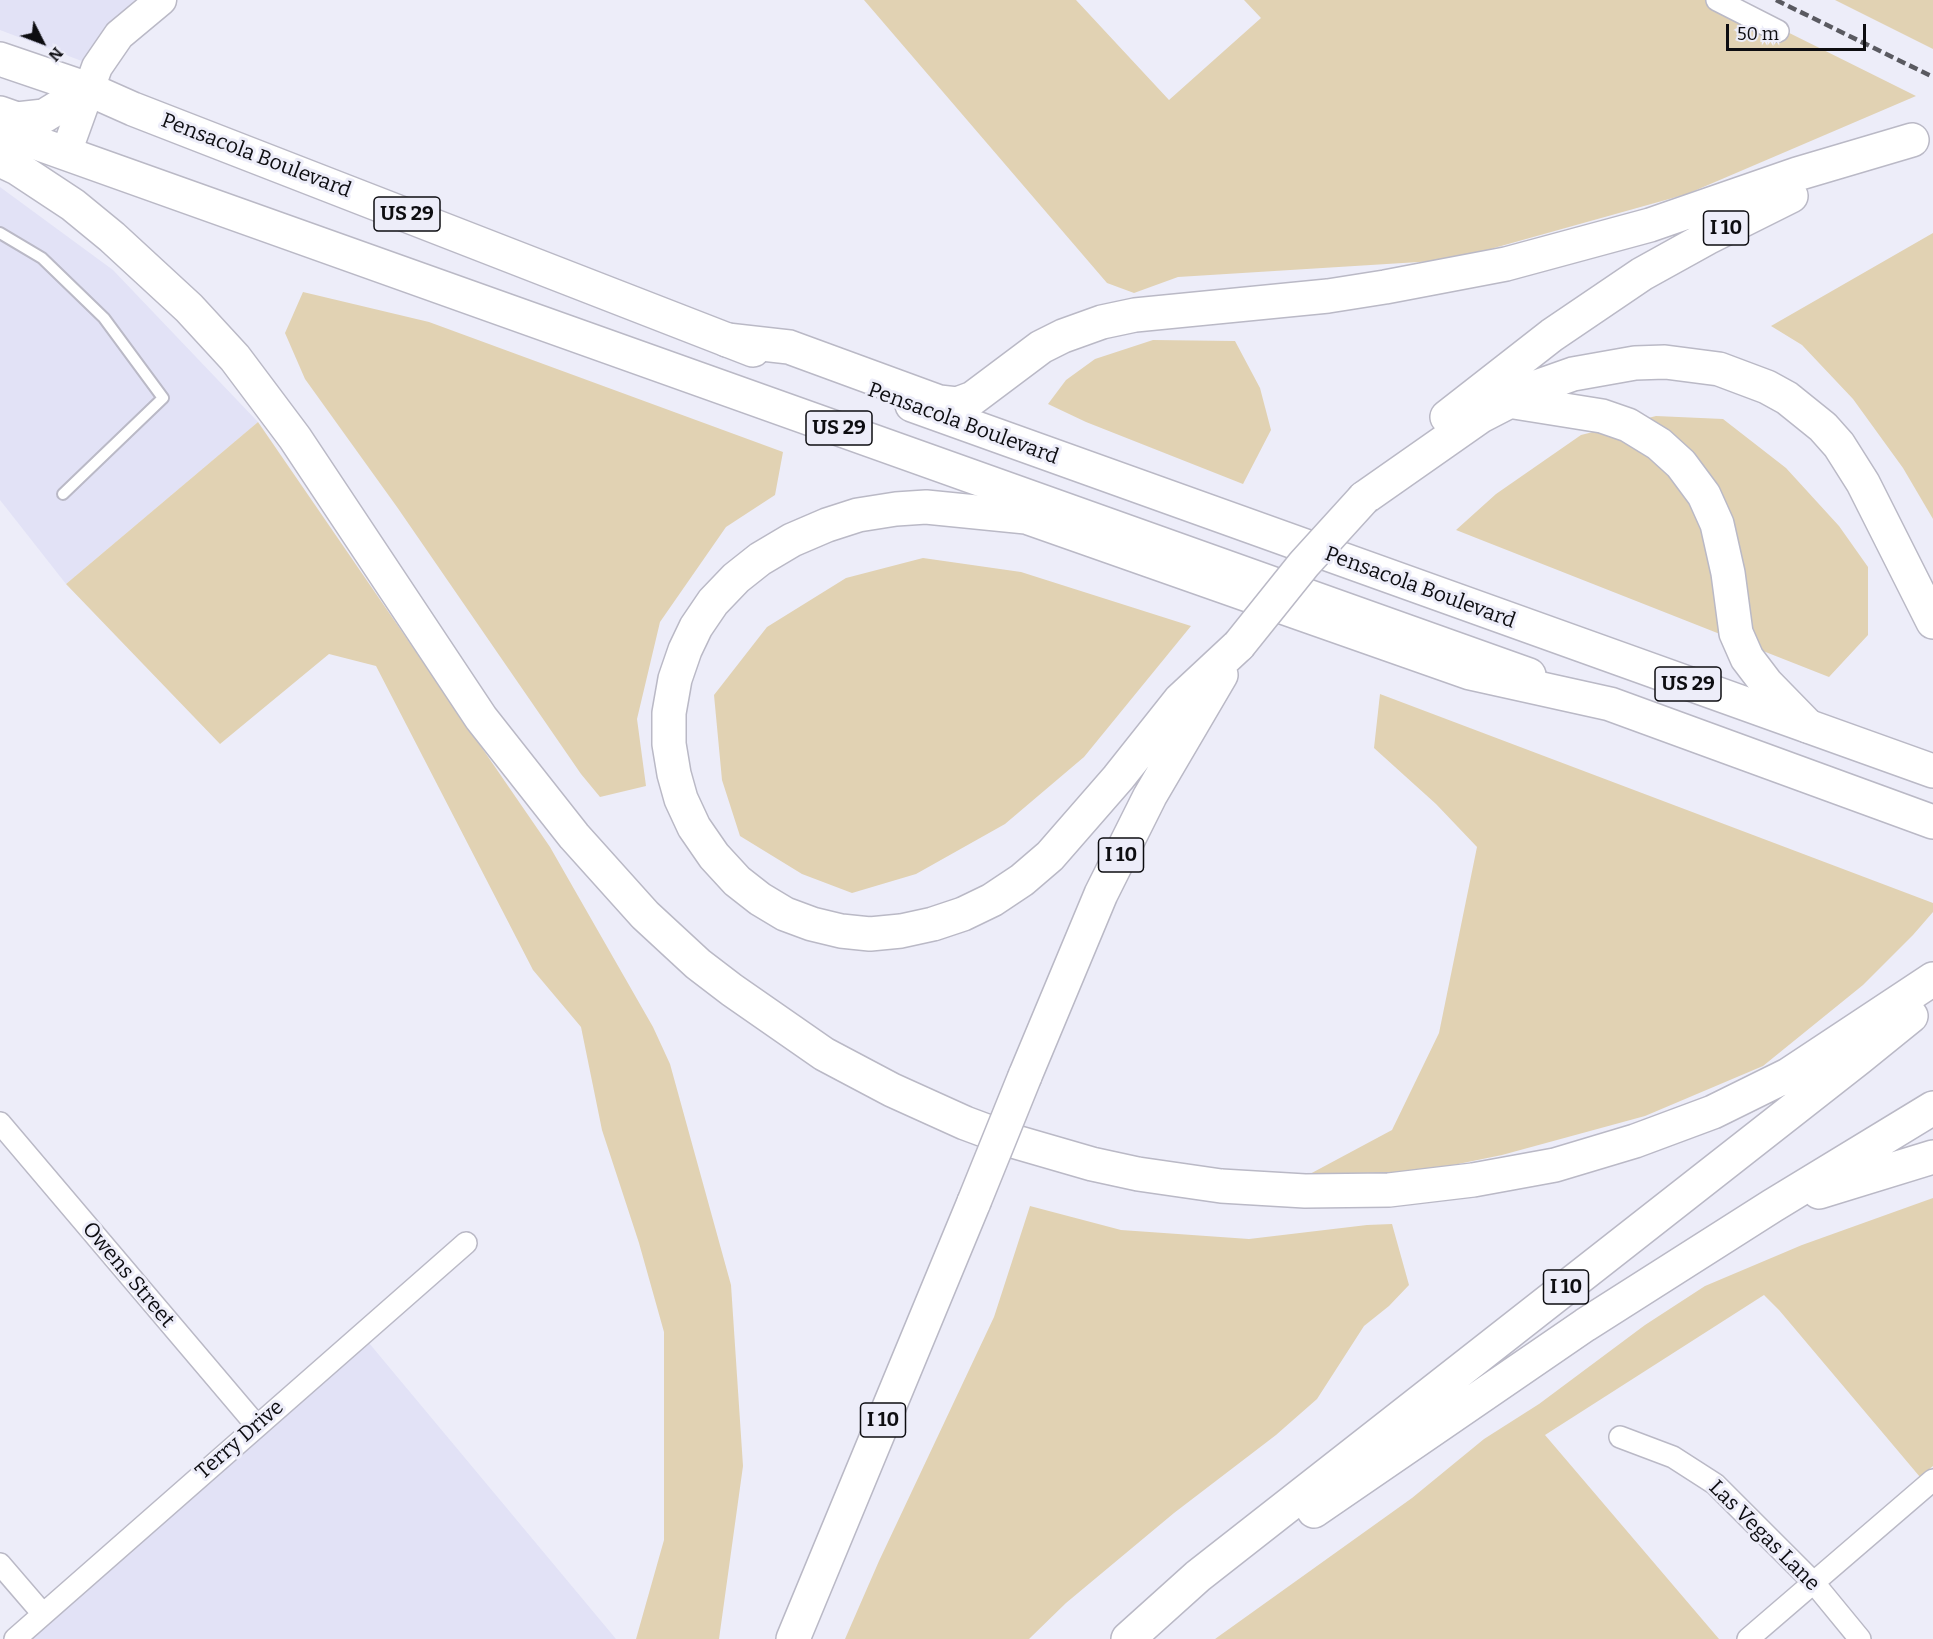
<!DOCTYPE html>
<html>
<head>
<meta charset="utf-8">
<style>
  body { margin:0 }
  #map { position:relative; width:1933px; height:1639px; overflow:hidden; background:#ededf9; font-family:Bitter,serif }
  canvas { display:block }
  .north { position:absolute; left:12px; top:12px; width:60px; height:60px; -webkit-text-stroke:4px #ededf9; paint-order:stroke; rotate:132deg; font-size:16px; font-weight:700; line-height:24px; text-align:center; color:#0d0d11 }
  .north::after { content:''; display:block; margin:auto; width:21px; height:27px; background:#0d0d11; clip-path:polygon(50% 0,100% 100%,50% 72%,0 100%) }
  .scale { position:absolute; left:1726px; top:24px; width:140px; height:27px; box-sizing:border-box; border:3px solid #0d0d11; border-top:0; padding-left:8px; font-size:18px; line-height:21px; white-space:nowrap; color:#0d0d11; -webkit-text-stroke:4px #ededf9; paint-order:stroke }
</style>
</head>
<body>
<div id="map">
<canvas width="1933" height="1639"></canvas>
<div class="north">N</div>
<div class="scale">50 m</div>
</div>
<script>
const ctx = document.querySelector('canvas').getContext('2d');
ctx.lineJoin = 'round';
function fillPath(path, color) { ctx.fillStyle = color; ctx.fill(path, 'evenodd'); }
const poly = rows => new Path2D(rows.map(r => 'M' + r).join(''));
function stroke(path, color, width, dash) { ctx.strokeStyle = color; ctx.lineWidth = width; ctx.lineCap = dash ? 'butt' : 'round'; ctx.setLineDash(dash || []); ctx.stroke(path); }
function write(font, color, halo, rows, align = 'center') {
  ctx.font = font + ' Bitter,serif'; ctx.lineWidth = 6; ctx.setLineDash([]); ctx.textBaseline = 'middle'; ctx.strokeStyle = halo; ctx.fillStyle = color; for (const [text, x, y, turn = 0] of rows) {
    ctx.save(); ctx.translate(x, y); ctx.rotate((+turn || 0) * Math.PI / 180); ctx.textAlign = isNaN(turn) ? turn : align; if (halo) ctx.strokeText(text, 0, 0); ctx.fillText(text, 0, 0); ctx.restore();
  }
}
fillPath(poly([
  [0,0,144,0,87,63,0,30],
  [0,187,113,270,258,422,66,584,0,500],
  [369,1343,616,1639,32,1639,264,1434]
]), '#e2e2f6');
fillPath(poly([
  [864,0,1076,0,1169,100,1261,18,1244,0,1723,0,1916,96,1687,194,1451,260,1178,277,1134,293,1107,283],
  [1835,0,1933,0,1933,49],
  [1933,233,1933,519,1903,468,1853,399,1802,345,1771,326],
  [303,292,429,322,783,452,775,495,726,527,660,622,637,719,646,786,600,797,581,774,397,507,305,379,285,333],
  [1153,340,1235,341,1260,388,1271,430,1243,484,1086,422,1048,404,1066,380,1095,359],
  [1656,416,1723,419,1786,468,1839,526,1868,567,1868,635,1829,677,1456,530,1496,494,1581,435],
  [258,422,550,847,653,1027,670,1064,731,1285,743,1466,719,1639,636,1639,664,1540,664,1332,639,1243,602,1130,581,1027,533,970,376,666,329,654,220,744,66,584],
  [923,558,1021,572,1191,626,1084,757,1005,824,916,874,852,893,802,874,740,836,722,780,714,695,767,627,846,578],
  [1380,694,1933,903,1933,912,1913,935,1863,985,1763,1066,1645,1116,1502,1155,1380,1180,1308,1175,1392,1130,1439,1033,1477,847,1436,804,1374,748],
  [1933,1198,1933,1466,1920,1477,1779,1310,1764,1295,1545,1435,1719,1639,1215,1639,1412,1498,1484,1439,1539,1404,1645,1325,1705,1286,1802,1245],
  [1030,1206,1121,1230,1249,1239,1367,1225,1392,1224,1409,1285,1389,1306,1364,1326,1317,1399,1276,1435,1174,1513,1066,1603,1029,1639,845,1639,879,1561,994,1317]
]), '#e1d2b3');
const lane = poly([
  [0,233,42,258,104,318,163,398,63,494]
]);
const street = poly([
  [1717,0,1778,31],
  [0,1123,257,1426],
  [1620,1437,1673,1457,1715,1484,1814,1583,1860,1639],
  [0,1564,43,1614],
  [15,1639,466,1243],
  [1748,1639,1933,1480]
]);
const secondary = poly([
  [66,153,97,67,119,35,161,0]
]);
const primary = poly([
  [0,59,88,89,133,109,753,350],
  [0,113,17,119,44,116,88,89],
  [0,130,1529,675],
  [912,405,1933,771]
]);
const highway = poly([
  [0,160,17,168,73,205,112,237,189,308,235,358,295,438,481,718,574,836,645,915,698,964,732,990,824,1054,892,1090,965,1123,1016,1142,1092,1164,1138,1174,1221,1186,1305,1191,1389,1190,1473,1180,1555,1165,1635,1141,1713,1112,1788,1075,1933,979],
  [727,340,789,347,939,402,957,404,973,398,1041,347,1063,336,1102,322,1135,315,1328,296,1385,287,1506,264,1650,225,1797,174,1912,140],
  [1508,401,1602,416,1628,425,1659,444,1681,464,1704,495,1717,524,1728,573,1736,633,1747,658,1766,683,1808,726],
  [1447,417,1552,335,1642,274,1707,238,1791,196],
  [1364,498,1481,416,1539,386,1573,374,1635,363,1665,362,1719,369,1767,387,1787,398,1823,427,1839,445,1863,483,1933,622],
  [1239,645,1180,700,1118,778,1050,856,1022,880,992,900,963,914,933,924,901,931,870,934,841,931,812,924,785,914,760,899,737,881,714,856,694,827,681,799,674,774,669,744,669,713,675,679,685,650,696,627,713,602,736,578,760,559,792,540,827,525,858,515,896,509,926,507,1026,517,1470,673,1610,704,1933,822],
  [1025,1076,1101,894,1150,796,1221,675],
  [1819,1192,1933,1157],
  [1314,1511,1585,1325,1772,1206,1933,1108],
  [793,1639,974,1202],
  [1128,1639,1198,1576,1859,1058,1911,1016]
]);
stroke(lane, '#bab9c6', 14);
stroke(street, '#bab9c6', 24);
stroke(secondary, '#bab9c6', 33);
stroke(primary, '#bab9c6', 36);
stroke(highway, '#bab9c6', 36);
stroke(lane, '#fff', 10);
stroke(street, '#fff', 21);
stroke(secondary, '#fff', 30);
stroke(primary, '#fff', 33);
stroke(highway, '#fff', 33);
stroke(poly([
  [1776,0,1933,77]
]), '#5a5a61', 4.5, [9, 4.5]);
const highwayBridge = poly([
  [1239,645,1304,564,1364,498],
  [974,1202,1025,1076]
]);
stroke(highwayBridge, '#bab9c6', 36, []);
stroke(highwayBridge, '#fff', 33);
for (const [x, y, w] of [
  [407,214,66],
  [1726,228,45],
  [839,428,66],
  [1688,684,66],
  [1121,855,45],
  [1566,1287,45],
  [883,1420,45]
]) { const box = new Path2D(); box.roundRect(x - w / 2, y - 17, w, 34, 4.5); ctx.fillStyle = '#ededf9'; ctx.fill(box); stroke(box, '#0d0d11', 1.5); }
write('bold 20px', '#0d0d11', null, [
  ["US 29",407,214],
  ["I 10",1726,228],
  ["US 29",839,428],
  ["US 29",1688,684],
  ["I 10",1121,855],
  ["I 10",1566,1287],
  ["I 10",883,1420]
]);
write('21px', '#0d0d11', '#ededf9', [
  ["Pensacola Boulevard",256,156,21],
  ["Pensacola Boulevard",963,424,20],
  ["Pensacola Boulevard",1420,588,20],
  ["Owens Street",128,1275,50],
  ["Terry Drive",240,1440,-41],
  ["Las Vegas Lane",1764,1536,45]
]);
</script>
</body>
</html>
